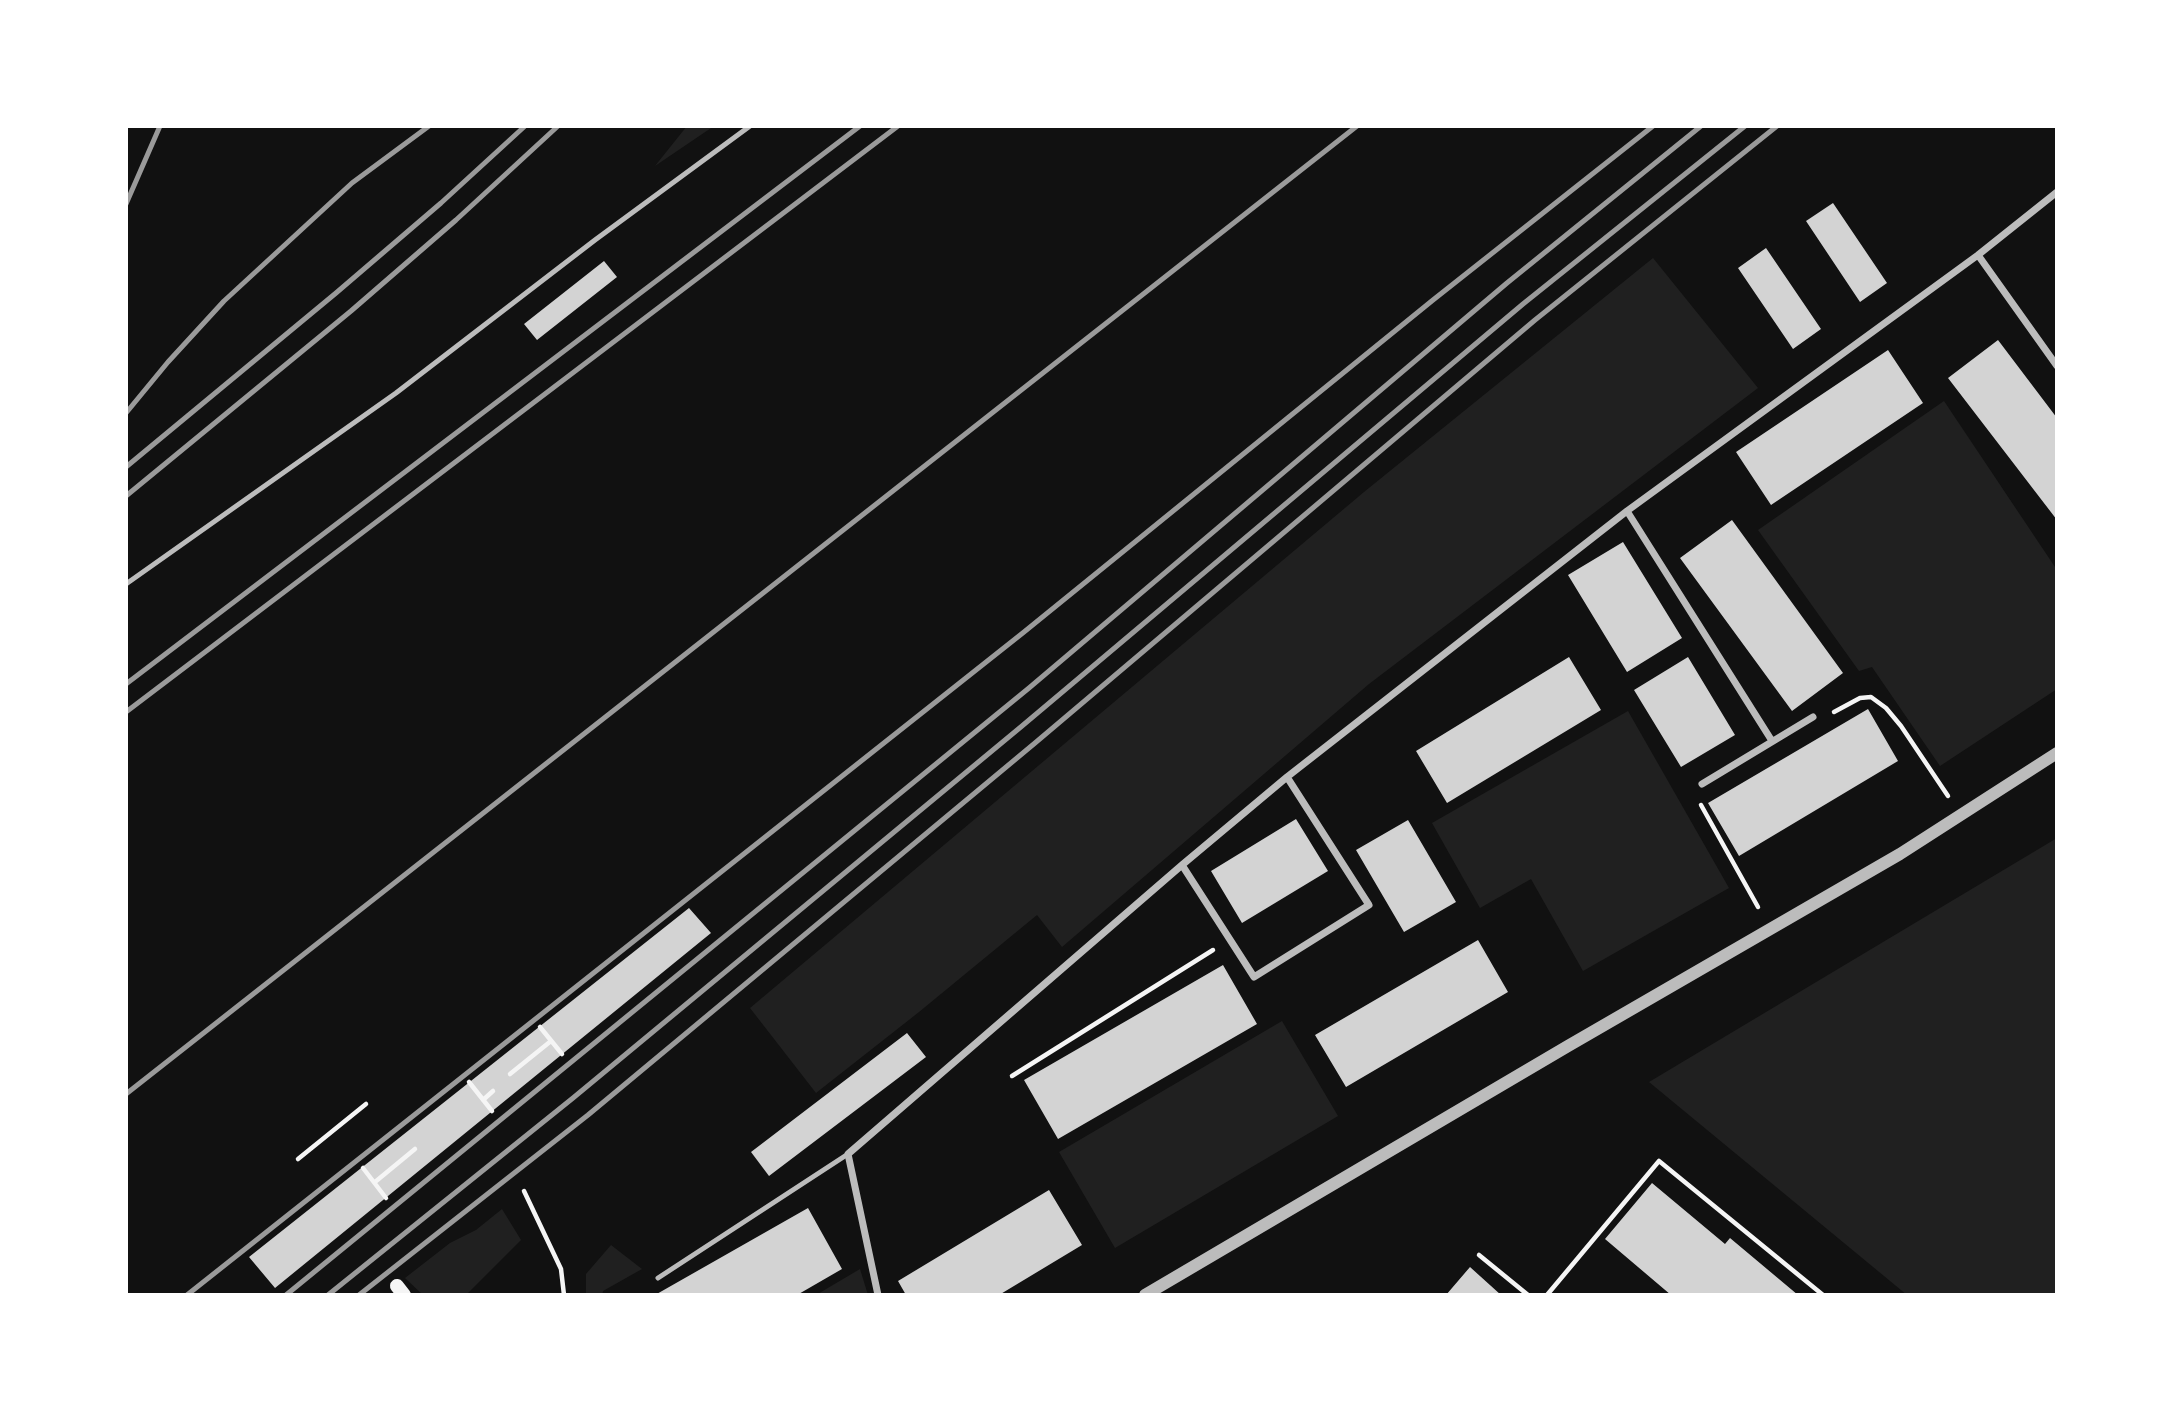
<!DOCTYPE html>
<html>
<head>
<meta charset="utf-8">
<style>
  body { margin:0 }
  #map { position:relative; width:2183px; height:1421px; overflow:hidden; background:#111; font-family:"Source Sans 3",sans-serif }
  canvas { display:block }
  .frame { position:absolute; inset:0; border:128px solid #fff; pointer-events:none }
</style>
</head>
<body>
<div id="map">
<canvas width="2183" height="1421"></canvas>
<div class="frame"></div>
</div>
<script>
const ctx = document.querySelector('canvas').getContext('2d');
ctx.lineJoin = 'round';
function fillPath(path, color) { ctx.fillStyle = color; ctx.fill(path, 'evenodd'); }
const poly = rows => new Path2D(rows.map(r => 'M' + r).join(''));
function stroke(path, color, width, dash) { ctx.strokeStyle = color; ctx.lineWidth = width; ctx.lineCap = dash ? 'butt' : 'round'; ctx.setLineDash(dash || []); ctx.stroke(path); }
fillPath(poly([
  [687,126,714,126,655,166],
  [1653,258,1758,388,1369,684,1062,947,1037,915,919,1012,816,1093,750,1008,1364,492],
  [1944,401,2057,570,2057,689,1940,766,1872,667,1859,671,1758,530],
  [1628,711,1729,888,1583,971,1531,879,1480,908,1432,823],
  [2057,838,2056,1295,1907,1295,1649,1082],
  [1282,1021,1338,1116,1115,1248,1059,1152],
  [502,1209,521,1240,466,1295,423,1295,405,1278,450,1243,476,1230],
  [611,1245,642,1269,603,1291,602,1295,586,1295,586,1274],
  [860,1269,868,1295,816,1295]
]), '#202020');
fillPath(poly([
  [1833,203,1887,283,1860,302,1806,221],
  [1766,248,1821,329,1793,349,1738,268],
  [604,261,617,277,537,340,524,324],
  [1998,340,2057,418,2057,520,1948,378],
  [1888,350,1923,403,1771,505,1736,452],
  [1732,520,1843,673,1792,711,1680,558],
  [1623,542,1682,638,1627,672,1568,575],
  [1569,657,1601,710,1447,803,1416,751],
  [1688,657,1735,735,1681,767,1634,690],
  [1868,709,1898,761,1739,856,1708,803],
  [1296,819,1328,871,1242,923,1211,871],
  [1408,820,1456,902,1404,932,1356,850],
  [689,908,711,933,275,1288,249,1257],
  [1478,940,1508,992,1346,1087,1315,1035],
  [1223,965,1257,1024,1058,1139,1024,1080],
  [907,1033,926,1057,769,1176,751,1152],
  [1652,1183,1725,1244,1730,1238,1798,1295,1671,1295,1605,1239],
  [1049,1190,1082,1245,999,1295,906,1295,898,1281],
  [808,1208,842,1269,797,1295,655,1295],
  [1470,1267,1501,1295,1446,1295]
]), '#d3d3d3');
stroke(poly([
  [1834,712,1860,698,1871,697,1886,708,1901,726,1948,796],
  [1701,805,1758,907],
  [540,1027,562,1054],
  [510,1074,551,1041],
  [1012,1076,1213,950],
  [469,1082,492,1111],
  [483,1100,493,1091],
  [298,1159,366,1104],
  [363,1168,386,1198],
  [375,1182,415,1149],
  [524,1191,561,1269,564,1295],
  [1479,1255,1528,1295],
  [1547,1295,1659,1161,1823,1295]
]), '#f5f5f5', 4.5);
stroke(poly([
  [126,584,396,393,595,240,750,126],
  [658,1278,848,1154]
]), '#bcbcbc', 5);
stroke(poly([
  [1978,255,2057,366],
  [1627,511,1772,741],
  [1702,784,1813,717],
  [1182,865,1254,977,1369,905,1287,777],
  [878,1295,848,1154,1182,865,1287,777,1627,511,1978,255,2057,192]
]), '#bcbcbc', 7);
stroke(poly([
  [1145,1295,1568,1046,1900,854,2057,753]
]), '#bcbcbc', 12);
stroke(poly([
  [397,1286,404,1295]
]), '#f5f5f5', 14);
stroke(poly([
  [126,204,160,126],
  [126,413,168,362,224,301,352,183,429,126],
  [126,467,336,293,441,203,525,126],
  [126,496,351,311,456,220,558,126],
  [126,684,860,126],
  [126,712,898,126],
  [126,1094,1357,126],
  [187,1295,1024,632,1433,300,1653,126],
  [286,1295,1029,688,1507,283,1701,126],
  [328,1295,573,1098,1022,726,1523,304,1745,126],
  [359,1295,588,1115,1035,743,1535,320,1777,126]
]), '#9a9a9a', 5);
</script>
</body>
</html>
